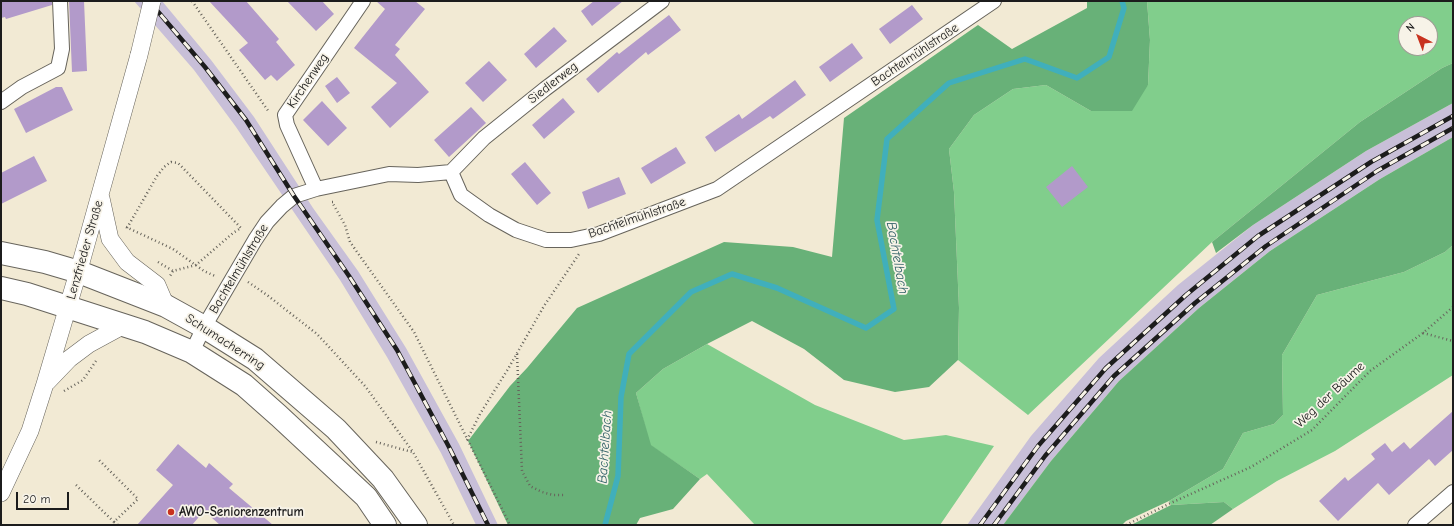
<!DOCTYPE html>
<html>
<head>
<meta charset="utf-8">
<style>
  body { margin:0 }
  #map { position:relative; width:1454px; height:526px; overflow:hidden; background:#f2ead4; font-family:"Comic Neue",sans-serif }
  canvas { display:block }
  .frame { position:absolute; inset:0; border:2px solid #1c1c1c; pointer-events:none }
  .north { position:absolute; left:1398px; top:16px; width:40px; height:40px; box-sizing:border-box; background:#f7f3e8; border:1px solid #9f9d96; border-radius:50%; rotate:318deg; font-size:11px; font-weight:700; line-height:16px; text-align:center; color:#1c1c1c }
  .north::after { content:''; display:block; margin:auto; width:14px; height:18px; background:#c8321e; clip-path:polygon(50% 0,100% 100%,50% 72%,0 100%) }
  .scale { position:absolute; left:16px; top:492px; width:53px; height:18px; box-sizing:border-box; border:2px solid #1c1c1c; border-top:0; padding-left:5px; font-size:12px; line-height:14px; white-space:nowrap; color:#1c1c1c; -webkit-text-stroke:3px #f7f3e8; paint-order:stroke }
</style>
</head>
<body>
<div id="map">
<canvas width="1454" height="526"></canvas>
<div class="frame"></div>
<div class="north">N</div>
<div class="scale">20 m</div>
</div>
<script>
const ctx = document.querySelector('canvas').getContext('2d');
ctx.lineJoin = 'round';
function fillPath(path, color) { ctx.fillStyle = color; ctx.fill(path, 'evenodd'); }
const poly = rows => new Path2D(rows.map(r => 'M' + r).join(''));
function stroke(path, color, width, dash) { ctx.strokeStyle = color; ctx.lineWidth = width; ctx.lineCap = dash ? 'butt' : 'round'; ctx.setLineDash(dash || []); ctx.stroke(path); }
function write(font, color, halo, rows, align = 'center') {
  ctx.font = font + ' "Comic Neue",sans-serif'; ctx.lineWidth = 3.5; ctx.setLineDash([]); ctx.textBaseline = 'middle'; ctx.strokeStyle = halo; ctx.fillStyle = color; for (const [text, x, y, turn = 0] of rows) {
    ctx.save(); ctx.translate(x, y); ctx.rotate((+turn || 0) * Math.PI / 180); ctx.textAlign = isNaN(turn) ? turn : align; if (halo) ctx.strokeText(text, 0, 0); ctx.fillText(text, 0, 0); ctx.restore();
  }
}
fillPath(poly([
  [134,1,162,1,211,60,254,117,313,208,358,271,406,348,459,444,498,525,476,525,441,453,387,357,340,280,236,127,194,70],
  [1453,103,1453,137,1380,179,1270,251,1199,308,1119,381,1051,461,1003,525,967,525,1031,436,1099,358,1178,285,1253,225,1366,151]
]), '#c8bfd8');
fillPath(poly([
  [1147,1,1453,1,1453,63,1442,68,1360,122,1212,242,1028,415,958,360,959,308,954,192,949,149,974,115,1013,89,1046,85,1091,111,1148,85,1150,40],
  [1406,24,1430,24,1430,48,1406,48],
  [1453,245,1453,375,1335,451,1277,481,1233,509,1224,502,1171,505,1169,501,1223,469,1243,433,1274,424,1283,415,1282,355,1317,295,1404,272,1445,252],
  [707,344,815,405,904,440,946,435,994,446,940,525,755,525,707,474,700,479,650,445,636,393,663,369]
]), '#81ce8c');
fillPath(poly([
  [1087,1,1147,1,1150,40,1148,85,1132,111,1091,111,1046,85,1013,89,974,115,949,149,954,192,959,308,958,360,929,387,895,392,844,380,804,349,752,321,707,344,663,369,636,393,651,445,700,479,673,509,640,518,636,525,508,525,468,441,510,386,527,368,577,308,724,242,793,247,832,257,844,118,978,25,1012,49,1087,8],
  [1453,63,1453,103,1366,151,1253,225,1216,253,1212,242,1360,122,1442,68],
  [1453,137,1453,245,1445,252,1404,272,1317,295,1282,355,1283,415,1274,424,1243,433,1223,469,1169,501,1126,521,1122,525,1003,525,1051,461,1119,381,1199,308,1270,251,1380,179],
  [1224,502,1233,509,1210,525,1131,525,1171,505]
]), '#68b178');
stroke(poly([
  [605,525,618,476,621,397,629,354,691,292,732,274,777,288,866,328,894,309,877,220,887,139,949,83,1025,59,1077,78,1109,57,1124,8,1122,1]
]), '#40afbc', 5.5);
fillPath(poly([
  [1,1,52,1,52,5,6,19,5,17,1,18],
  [69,1,84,1,87,71,72,72],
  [209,1,246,1,279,39,276,42,295,65,277,81,271,75,265,80,239,50,248,43],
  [287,1,322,1,334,14,316,31],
  [376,1,415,1,425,9,395,45,400,49,395,55,429,92,390,128,371,107,397,83,354,48,385,9],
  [594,1,623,1,592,26,581,11],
  [912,5,923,19,890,44,879,29],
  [669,15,681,30,648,55,646,52,598,93,586,79,617,52,619,54],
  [554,27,567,41,536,68,524,54],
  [852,43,863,58,830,82,819,67],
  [489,61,507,80,483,102,465,83],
  [337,77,350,93,337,103,325,86],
  [795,80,806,95,773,119,770,116,715,152,705,137,739,114,742,119],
  [56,87,62,87,73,110,26,133,14,109],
  [563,98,575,112,544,139,532,125],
  [322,101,347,128,328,146,303,120],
  [471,107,486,123,449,157,434,140],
  [676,147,686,163,651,184,641,168],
  [34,156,47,181,1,204,1,173],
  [525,162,551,193,537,205,511,174],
  [1072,166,1088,187,1062,207,1046,187],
  [619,177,626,194,588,209,582,192],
  [1453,411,1453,450,1435,466,1429,459,1389,495,1378,483,1338,521,1319,501,1345,477,1348,481,1375,459,1371,454,1385,443,1392,452,1404,442,1410,449],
  [178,444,206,468,209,463,233,484,229,488,273,525,220,525,204,511,192,525,137,525,173,485,156,470]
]), '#b29aca');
const minor = poly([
  [1,102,22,87,58,68,62,49,60,1],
  [451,172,484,138,545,89,662,1],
  [316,189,287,125,285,115,363,1],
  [192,352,204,327,255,240,267,222,282,206,294,196,316,189,389,174,418,175,451,172,461,195,489,215,516,230,546,240,571,240,599,234,717,189,994,1],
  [1415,525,1453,492]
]);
const tertiary = poly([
  [101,198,110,239,127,262,157,285,166,306],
  [47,382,69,359,89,344,124,325],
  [1,493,30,431,45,384,82,259,139,55]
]);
const primary = poly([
  [1,253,45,262,79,272,166,306,204,327,255,359,336,429,383,479,416,525],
  [1,288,27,294,145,332,192,352,244,385,279,416,366,497,385,525]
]);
stroke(minor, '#67645c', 16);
stroke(tertiary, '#67645c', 18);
stroke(primary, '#67645c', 24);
stroke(poly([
  [192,1,269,112],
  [333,202,332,202,345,225,350,242,414,332,510,525],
  [126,227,173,249,204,271,215,276],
  [127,228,157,176,164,167,171,162,178,163,181,166,241,228,233,233,196,265,173,271,170,276],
  [158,262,173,271],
  [248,282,267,295,317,334,365,386,413,452,454,525],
  [1423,333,1453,341],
  [517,354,522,471,530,486,542,492,553,495,564,495],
  [64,391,83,380,96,361],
  [467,440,480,414,508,369,544,306,579,254],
  [376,442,412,452],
  [76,485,114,522,138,499,99,460],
  [114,522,118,525],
  [1126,525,1173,502,1251,467,1312,430,1370,371,1423,333,1453,307]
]), '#67645c', 2.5, [1, 3]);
stroke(minor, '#fff', 14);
stroke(tertiary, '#fff', 17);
stroke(primary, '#fff', 22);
const rail = poly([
  [149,1,205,67,246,120,294,196,349,276,397,350,449,447,488,525],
  [980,525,1038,446,1106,368,1186,295,1258,236,1371,162,1453,116],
  [994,525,1045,456,1114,376,1195,303,1266,246,1377,171,1453,128]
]);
stroke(rail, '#1c1c1c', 4.5);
stroke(rail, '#f7f3e8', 3, [9]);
const tertiaryBridge = poly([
  [139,55,152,1]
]);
stroke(tertiaryBridge, '#67645c', 18, []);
stroke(tertiaryBridge, '#fff', 17);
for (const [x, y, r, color] of [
  [171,512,4,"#c8321e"]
]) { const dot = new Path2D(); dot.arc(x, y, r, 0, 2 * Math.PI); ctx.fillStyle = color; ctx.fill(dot); stroke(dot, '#f7f3e8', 1.5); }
write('13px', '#1c1c1c', '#f7f3e8', [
  ["Bachtelmühlstraße",915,55,-34],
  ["Kirchenweg",308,81,-56],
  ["Siedlerweg",553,83,-38],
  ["Bachtelmühlstraße",637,218,-19],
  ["Lenzfrieder Straße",85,250,-74],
  ["Bachtelmühlstraße",239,269,-59],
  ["Schumacherring",225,342,33],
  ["Weg der Bäume",1330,395,-43]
]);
write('bold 13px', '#1c1c1c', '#f7f3e8', [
  ["AWO-Seniorenzentrum",179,512]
], 'left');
write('italic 14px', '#2c5e64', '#f7f3e8', [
  ["Bachtelbach",897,258,80],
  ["Bachtelbach",605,447,-86]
]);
</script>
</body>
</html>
